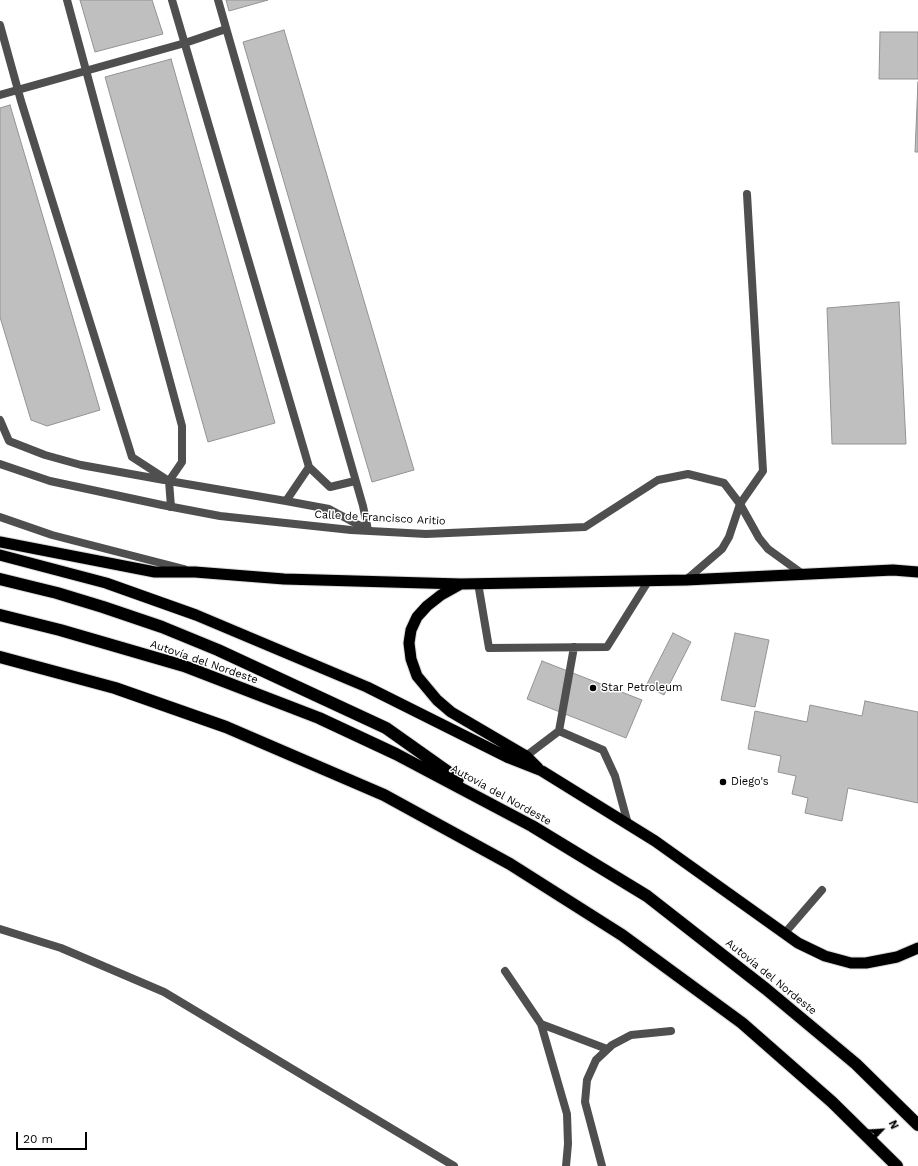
<!DOCTYPE html>
<meta charset="utf-8">
<style>
body{margin:0}
#map{position:relative;width:918px;height:1166px;overflow:hidden;background:#fff;font-family:"Work Sans",sans-serif}
canvas{display:block}
.north{position:absolute;left:862px;top:1110px;width:40px;height:40px;-webkit-text-stroke:3px #fff;paint-order:stroke;rotate:65deg;font-size:11px;font-weight:700;line-height:16px;text-align:center;color:#000}
.north::after{content:'';display:block;margin:auto;width:14px;height:18px;background:#000;clip-path:polygon(50% 0,100% 100%,50% 72%,0 100%)}
.scale{position:absolute;left:16px;top:1132px;width:71px;height:18px;box-sizing:border-box;border:2px solid #000;border-top:0;padding-left:5px;font-size:12px;line-height:14px;white-space:nowrap;color:#000;-webkit-text-stroke:3px #fff;paint-order:stroke}
</style>
<div id="map">
<canvas width="918" height="1166"></canvas>
<div class="north">N</div>
<div class="scale">20 m</div>
</div>
<script>
const g = document.querySelector('canvas').getContext('2d');
g.lineJoin = 'round';
function fillPath(path, color) { g.fillStyle = color; g.fill(path, 'evenodd'); }
const toPath = rows => new Path2D(rows.map(r => 'M' + r).join(''));
function trace(path, color, width, dash) { g.strokeStyle = color; g.lineWidth = width; g.lineCap = dash ? 'butt' : 'round'; g.setLineDash(dash || []); g.stroke(path); }
function label(font, color, halo, rows, align = 'center') {
  g.font = font + ' "Work Sans",sans-serif'; g.lineWidth = 3; g.setLineDash([]); g.textBaseline = 'middle'; g.strokeStyle = halo; g.fillStyle = color; for (const [text, x, y, turn = 0] of rows) {
    g.save(); g.translate(x, y); g.rotate((+turn || 0) * Math.PI / 180); g.textAlign = isNaN(turn) ? turn : align; if (halo) g.strokeText(text, 0, 0); g.fillText(text, 0, 0); g.restore();
  }
}
const building = toPath([
 [80,0,152,0,163,34,95,52,80,0],
 [226,0,268,0,229,11,226,0],
 [284,30,414,470,372,482,243,42,284,30],
 [880,32,918,32,918,79,879,79,880,32],
 [171,59,275,423,208,442,105,77,171,59],
 [918,82,918,152,915,152,918,82],
 [10,105,100,410,47,426,31,420,0,317,0,108,10,105],
 [899,302,906,444,832,444,827,308,899,302],
 [673,633,691,642,664,695,646,686,673,633],
 [735,633,769,640,755,707,721,700,735,633],
 [542,661,642,700,626,738,527,699,542,661],
 [865,701,918,712,918,803,848,788,842,821,805,813,808,798,792,794,796,776,778,772,781,756,748,749,755,711,807,722,810,705,862,716,865,701]
]);
const service = toPath([
 [67,0,182,426,182,462,169,481,286,501,309,467],
 [172,0,309,467,330,487,355,481],
 [218,0,363,506,368,530],
 [0,25,21,101,132,457,169,481],
 [0,95,185,43,226,29],
 [0,420,9,441,45,455,81,465,164,480],
 [169,481,171,507],
 [286,501,329,509,368,530],
 [740,504,763,471,747,194],
 [478,583,489,648,607,647,649,580],
 [559,731,574,647],
 [526,756,559,731,603,750,615,776,628,824],
 [784,934,822,890]
]);
const minor = toPath([
 [0,464,50,481,162,505,220,516,351,530,426,534,585,527,658,480,688,474,724,483,740,504,759,538,768,549,804,575],
 [686,580,722,549,729,537,740,504],
 [505,971,541,1024,567,1114,568,1144,566,1166],
 [541,1024,607,1049],
 [602,1166,585,1102,587,1080,596,1060,612,1045,631,1035,671,1031]
]);
const tertiary = toPath([
 [0,517,52,535,184,569],
 [0,929,61,948,164,992,454,1166]
]);
const trunk = toPath([
 [0,542,155,572,195,572,284,579,461,584,686,580,893,570,918,572],
 [0,555,106,583,196,615,367,687,509,758,542,771,655,841,798,943,825,956,851,963,866,963,897,957,918,948],
 [459,585,441,595,427,606,417,617,411,630,409,643,411,659,417,676,437,700,451,712,526,756,538,768]
]);
const motorway = toPath([
 [0,579,57,593,103,607,162,627,218,650,386,728,458,779],
 [0,615,60,630,184,666,319,718,396,754,532,826,647,896,766,989,856,1064,918,1125],
 [0,657,115,688,226,727,384,795,510,864,622,935,742,1023,832,1102,897,1166]
]);
const markers = [
 [593,688,4,"#000"],
 [723,782,4,"#000"]
];
const streetNames = [
 ["Calle de Francisco Aritio",380,518,3],
 ["Autovía del Nordeste",204,662,19],
 ["Autovía del Nordeste",501,795,29],
 ["Autovía del Nordeste",771,977,39]
];
const poiNames = [
 ["Star Petroleum",601,688],
 ["Diego's",731,782]
];
fillPath(building, '#bfbfbf');
trace(building, '#939393', 1);
trace(trunk, '#dbdbdb', 13);
trace(motorway, '#dbdbdb', 14);
trace(service, '#4f4f4f', 8);
trace(minor, '#4f4f4f', 8);
trace(tertiary, '#4f4f4f', 8);
trace(trunk, '#000', 11);
trace(motorway, '#000', 12);
for (const [x, y, r, color] of markers) { const dot = new Path2D(); dot.arc(x, y, r, 0, 2 * Math.PI); g.fillStyle = color; g.fill(dot); trace(dot, '#fff', 1.5); }
label('11px', '#000', '#fff', streetNames);
label('11px', '#000', '#fff', poiNames, 'left');
</script>
